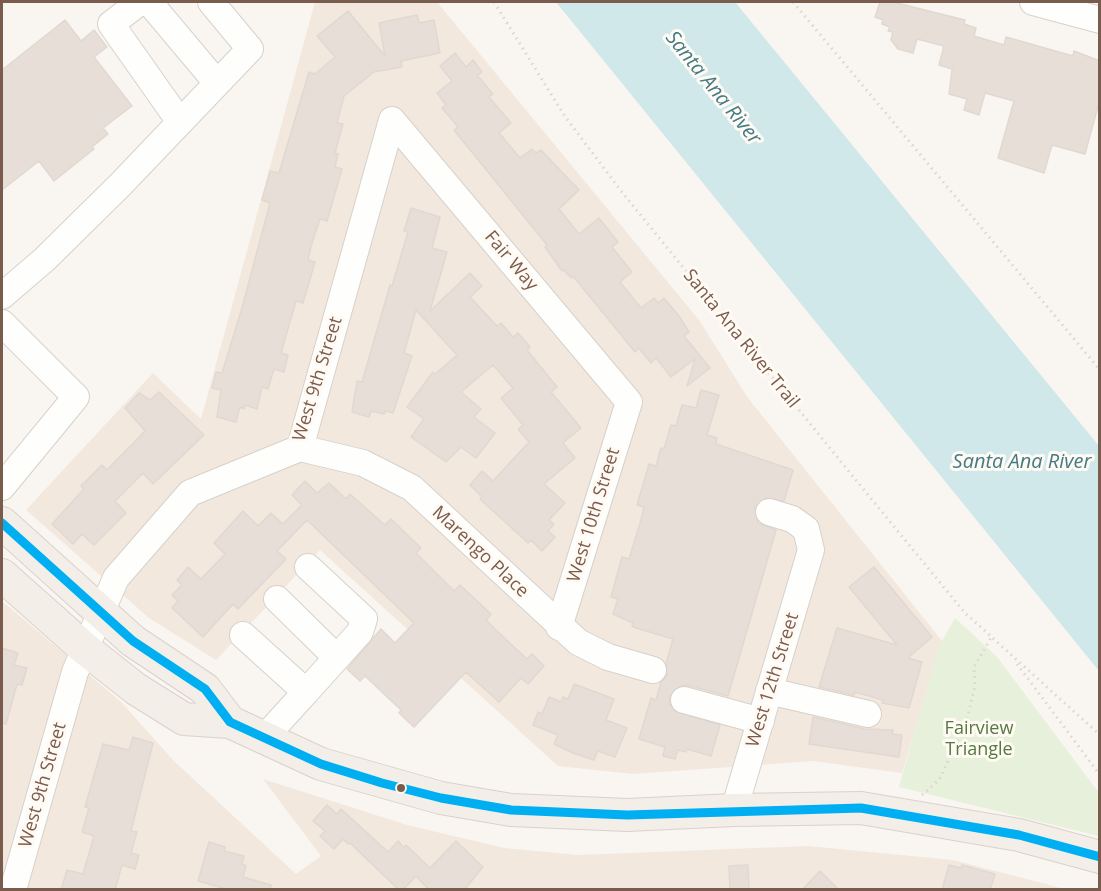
<!DOCTYPE html>
<style>
body{margin:0}
#map{position:relative;width:1101px;height:891px;overflow:hidden;background:#f9f5f0;font-family:"Open Sans",sans-serif}
canvas{display:block}
.frame{position:absolute;inset:0;border:3px solid #7a5c4d;pointer-events:none}
</style>
<div id="map">
<canvas width="1101" height="891"></canvas>
<div class="frame"></div>
</div>
<script>
const g = document.querySelector('canvas').getContext('2d');
g.lineJoin = 'round';
function fillPath(path, color) { g.fillStyle = color; g.fill(path, 'evenodd'); }
const toPath = rows => new Path2D(rows.map(r => 'M' + r).join(''));
function trace(path, color, width, dash) { g.strokeStyle = color; g.lineWidth = width; g.lineCap = dash ? 'butt' : 'round'; g.setLineDash(dash || []); g.stroke(path); }
function label(font, color, halo, rows, align = 'center') {
  g.font = font + ' "Open Sans",sans-serif'; g.lineWidth = 6; g.setLineDash([]); g.textBaseline = 'middle'; g.strokeStyle = halo; g.fillStyle = color; for (const [text, x, y, turn = 0] of rows) {
    g.save(); g.translate(x, y); g.rotate((+turn || 0) * Math.PI / 180); g.textAlign = isNaN(turn) ? turn : align; if (halo) g.strokeText(text, 0, 0); g.fillText(text, 0, 0); g.restore();
  }
}
const residential = toPath([
 [315,2,437,2,699,320,748,398,942,641,902,773,813,761,633,774,558,766,320,550,216,660,149,618,26,510,153,373,201,419],
 [2,601,120,701,175,762,296,874,321,856,263,779,407,825,504,848,578,855,808,846,953,860,1065,889,2,889]
]);
const green = toPath([
 [955,618,997,657,1099,793,1099,836,899,787,938,648]
]);
const water = toPath([
 [556,2,735,2,1099,446,1099,671]
]);
const building = toPath([
 [880,2,893,2,965,20,964,24,976,28,974,36,1004,45,1006,37,1073,56,1074,51,1100,61,1100,99,1085,154,1052,145,1044,173,998,158,1014,101,985,93,979,115,964,110,967,99,949,94,952,69,939,65,944,46,917,39,913,53,898,49,891,40,893,32,888,31,890,27,882,24,883,20,875,17,880,2],
 [348,11,385,56,379,23,417,15,419,23,434,20,440,53,401,61,402,67,374,72,344,96,337,123,343,124,335,153,338,154,335,167,342,169,327,221,320,219,311,246,308,260,315,262,303,303,296,301,281,353,288,355,284,372,274,369,268,389,262,387,257,409,245,405,244,409,240,407,236,422,217,417,221,390,212,388,216,372,222,373,242,308,270,203,262,200,270,171,279,173,309,72,315,74,335,57,317,36,348,11],
 [65,20,81,41,94,30,107,47,94,57,132,106,103,128,108,134,92,147,94,149,54,181,39,161,2,190,2,70,65,20],
 [455,53,466,67,473,60,482,72,477,75,493,94,489,97,511,123,499,133,520,158,532,149,536,153,541,150,579,190,559,209,579,234,599,218,618,242,612,247,632,272,620,282,641,308,654,298,658,303,664,298,679,316,689,332,684,336,710,368,687,386,695,359,671,377,656,358,651,363,639,348,635,352,573,276,571,278,564,270,562,271,545,247,547,245,454,130,458,127,442,108,446,105,437,93,452,81,440,66,455,53],
 [411,208,440,217,432,248,447,252,430,311,470,273,482,286,470,297,497,326,501,323,513,337,518,333,530,347,527,350,557,387,551,392,581,428,563,443,575,458,544,484,565,503,549,520,554,524,548,531,555,537,542,551,531,540,528,543,480,499,482,497,470,485,482,471,493,481,529,442,518,429,523,425,501,398,513,388,493,365,461,392,481,409,474,417,495,433,476,458,461,447,446,462,411,437,424,419,407,407,433,372,435,374,457,355,416,310,404,353,412,356,393,413,385,411,384,414,371,411,369,417,352,412,357,381,362,382,390,285,392,286,408,232,404,231,411,208],
 [701,390,719,395,707,435,717,438,716,444,793,470,784,501,765,498,755,508,758,523,776,530,728,696,687,685,680,686,670,696,669,703,674,711,720,725,711,756,687,749,686,752,678,750,675,759,663,756,665,747,639,739,651,698,656,700,661,682,667,675,666,664,673,639,636,628,632,626,633,623,613,614,618,599,611,597,622,557,629,559,641,520,644,507,637,505,649,464,656,466,661,448,664,449,671,425,676,426,682,405,696,408,701,390],
 [159,392,204,435,153,484,143,473,115,501,126,513,94,545,82,534,73,544,52,524,84,489,81,486,102,465,107,470,145,431,125,408,139,393,150,400,159,392],
 [305,481,317,493,329,483,346,499,350,494,385,525,391,519,421,548,416,553,454,591,460,585,491,614,486,620,499,633,527,659,532,654,544,666,528,684,521,678,499,702,466,672,414,727,399,713,401,710,365,676,360,681,347,669,381,629,395,643,414,623,307,520,277,551,286,559,238,609,233,604,203,637,172,608,178,601,172,595,182,585,177,580,188,567,201,579,225,554,214,543,243,511,258,526,271,513,283,524,302,505,292,495,305,481],
 [874,567,932,637,908,658,922,662,909,708,882,703,883,700,855,692,854,695,819,687,837,628,897,645,849,587,874,567],
 [2,648,18,653,14,665,27,668,22,685,17,684,6,724,2,723,2,648],
 [574,684,614,699,606,720,627,728,615,757,598,751,594,760,573,753,554,744,558,735,533,725,538,712,542,714,549,697,561,702,563,697,568,699,574,684],
 [813,717,865,729,893,730,892,734,902,735,899,757,809,744,813,717],
 [133,737,153,743,131,831,137,832,131,853,139,855,135,869,122,865,115,890,61,890,67,870,83,874,94,836,82,832,89,808,85,807,103,744,129,750,133,737],
 [327,805,337,814,341,809,388,852,398,841,404,848,406,845,430,868,456,841,483,867,464,890,429,890,416,876,403,890,399,890,350,843,348,844,343,839,334,849,320,836,325,831,313,821,327,805],
 [209,842,225,847,224,851,244,856,242,864,246,866,243,877,271,885,270,890,230,890,198,881,209,842],
 [748,865,749,890,730,890,729,866,748,865],
 [949,865,961,868,962,865,995,874,990,890,942,890,949,865],
 [820,871,839,890,802,890,820,871]
]);
const path = toPath([
 [494,2,564,115,621,191,864,490,965,613,1100,735],
 [793,2,1100,370],
 [1017,664,1100,775],
 [922,795,939,780,966,723,975,686,974,667,992,636]
]);
const minor = toPath([
 [140,2,111,24,180,122],
 [149,2,217,83],
 [1033,2,1100,20],
 [392,120,629,402,559,627],
 [2,296,45,259,121,184,250,49,211,2],
 [2,323,76,397,2,487],
 [300,448,363,463,412,488,578,642,608,657,653,670],
 [277,599,336,657],
 [243,635,306,692,360,632,364,619,308,567],
 [769,691,868,714],
 [684,700,761,721],
 [263,739,306,692],
 [734,810,811,550,806,529,792,519,769,512],
 [13,890,75,672,116,578,190,493,300,448,392,120]
]);
const major = toPath([
 [2,523,133,641,205,689,230,722],
 [2,575,84,648,136,689,184,719,230,722,321,764,441,798,511,810,627,815,734,810,861,808,1019,835,1100,857]
]);
const bus1 = toPath([
 [2,523,133,641,205,689,230,722,321,764,382,783,441,798,511,810,627,815,861,808,1019,835,1100,857]
]);
const markers = [
 [401,788,5,"#7a5c4d"]
];
const streetNames = [
 ["Fair Way",511,261,50],
 ["Santa Ana River Trail",741,339,51],
 ["West 9th Street",318,379,-73],
 ["West 10th Street",594,515,-73],
 ["Marengo Place",480,552,43],
 ["West 12th Street",773,680,-73],
 ["West 9th Street",43,785,-74]
];
const parkNames = [
 ["Fairview",979,729],
 ["Triangle",979,750]
];
const waterNames = [
 ["Santa Ana River",713,88,51],
 ["Santa Ana River",1022,462]
];
fillPath(residential, '#f2e8de');
fillPath(green, '#e7f0db');
fillPath(water, '#d0e8ea');
fillPath(building, '#e6ded7');
trace(building, '#e2d8d2', 1.5);
trace(minor, '#d7d1cb', 28);
trace(major, '#dad1cc', 34);
trace(path, '#dcd5d0', 3, [1.5, 4.5]);
trace(minor, '#fefefd', 26);
trace(major, '#f3eee8', 32);
trace(bus1, '#00aff2', 9);
for (const [x, y, r, color] of markers) { const dot = new Path2D(); dot.arc(x, y, r, 0, 2 * Math.PI); g.fillStyle = color; g.fill(dot); trace(dot, '#fffaf3', 2); }
label('18px', '#7a5c4d', '#fffaf3', streetNames);
label('18px', '#537a41', '#fffaf3', parkNames);
label('italic 20px', '#437c86', '#fffaf3', waterNames);
</script>
